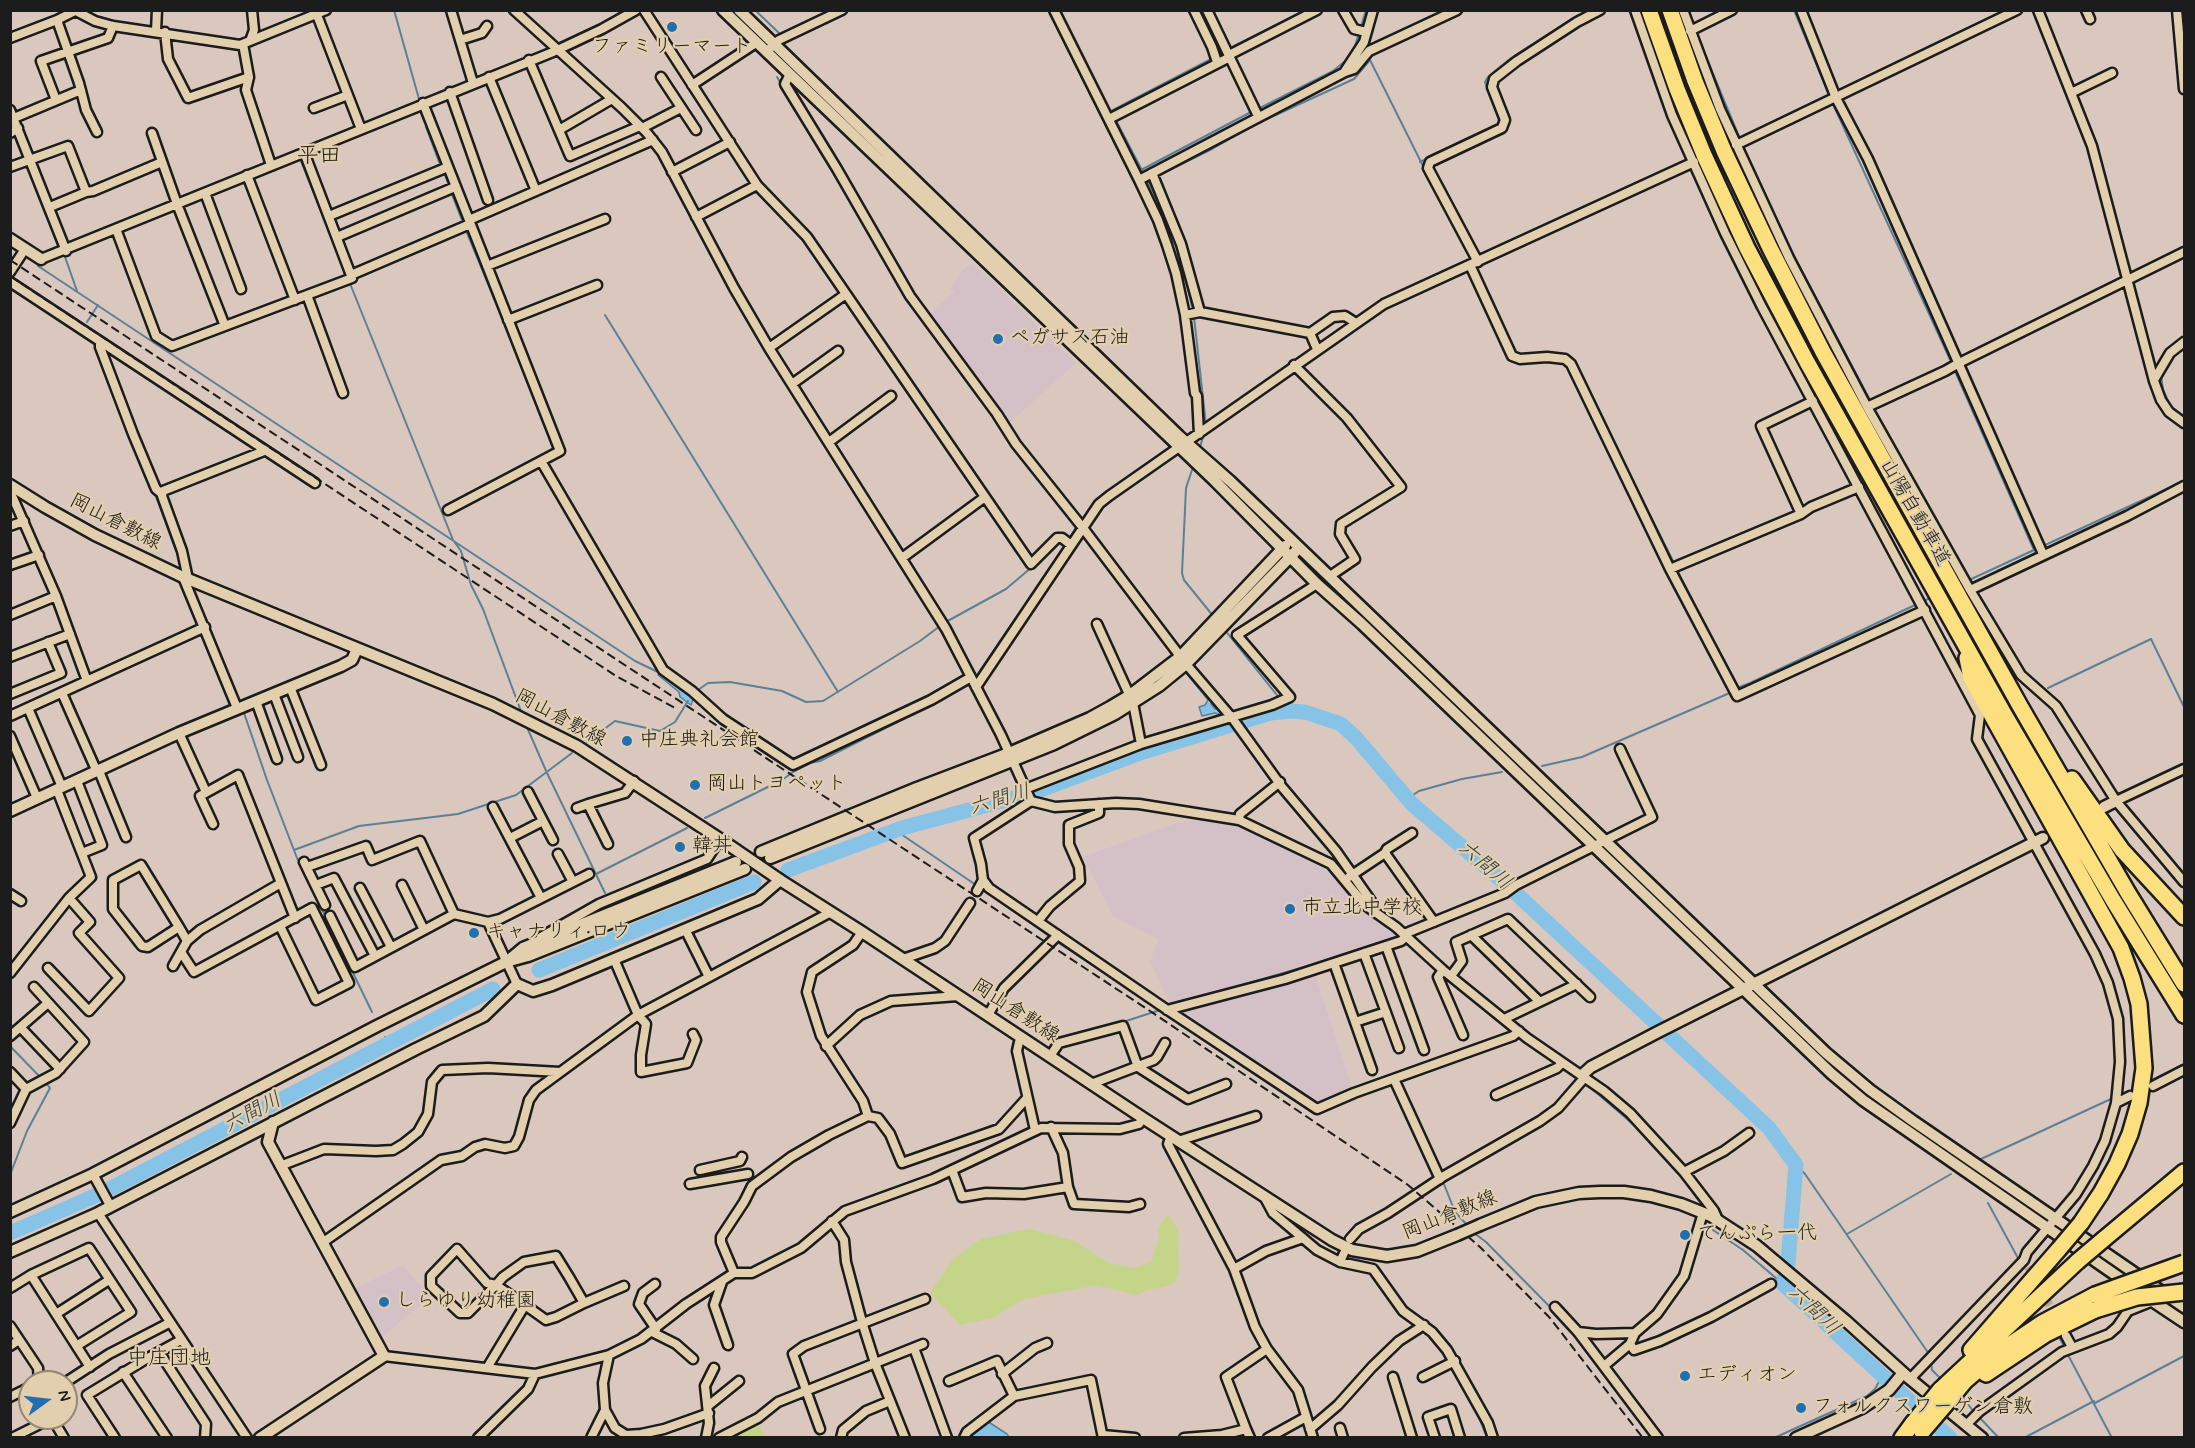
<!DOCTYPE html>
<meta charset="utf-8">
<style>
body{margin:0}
#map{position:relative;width:2195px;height:1448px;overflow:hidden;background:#dac7bd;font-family:Mynerve,sans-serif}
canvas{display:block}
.frame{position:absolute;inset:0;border:12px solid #1c1c1c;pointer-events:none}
.north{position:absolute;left:18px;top:1370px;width:60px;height:60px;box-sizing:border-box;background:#e2cfad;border:2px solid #938773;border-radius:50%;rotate:75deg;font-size:16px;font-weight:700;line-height:24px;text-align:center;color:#1c1c1c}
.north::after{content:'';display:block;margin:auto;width:21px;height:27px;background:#1f6fb2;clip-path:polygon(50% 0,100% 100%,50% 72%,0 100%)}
</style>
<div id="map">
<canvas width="2195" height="1448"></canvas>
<div class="frame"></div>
<div class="north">N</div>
</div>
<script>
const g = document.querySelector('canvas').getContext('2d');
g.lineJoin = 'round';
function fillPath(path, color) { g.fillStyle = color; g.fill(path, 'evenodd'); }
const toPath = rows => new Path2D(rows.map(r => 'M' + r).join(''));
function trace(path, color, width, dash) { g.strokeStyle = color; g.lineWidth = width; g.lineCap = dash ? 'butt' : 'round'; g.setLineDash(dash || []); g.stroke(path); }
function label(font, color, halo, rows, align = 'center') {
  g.font = font + ' Mynerve,"Klee One",sans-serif'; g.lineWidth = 4.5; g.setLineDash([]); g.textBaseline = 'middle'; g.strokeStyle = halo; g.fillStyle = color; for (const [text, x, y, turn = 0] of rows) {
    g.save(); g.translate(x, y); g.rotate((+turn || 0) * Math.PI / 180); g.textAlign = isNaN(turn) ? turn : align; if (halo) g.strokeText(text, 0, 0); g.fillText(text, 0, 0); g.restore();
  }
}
const built = toPath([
 [973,264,1076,363,1007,425,928,316,954,292,951,289,960,274,968,265],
 [1207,818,1244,823,1331,868,1364,910,1368,911,1395,935,1395,937,1251,981,1170,1003,1150,962,1158,939,1113,916,1083,857,1174,824],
 [1314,972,1353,1090,1316,1106,1174,1011],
 [403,1265,430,1297,382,1337,356,1288]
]);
const green = toPath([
 [1168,1214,1178,1230,1179,1275,1174,1283,1163,1287,1148,1290,1136,1295,1097,1285,1024,1299,992,1318,960,1325,930,1293,953,1259,981,1239,1028,1229,1073,1240,1108,1263,1134,1268,1151,1262,1159,1239,1157,1229],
 [756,1419,765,1437,720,1438]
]);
const water = toPath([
 [660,671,694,697,691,705,680,697,679,692,658,675,660,671],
 [1190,672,1214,700,1211,704,1215,709,1222,708,1227,714,1224,716,1215,713,1202,716,1199,707,1205,705,1208,700,1187,674,1190,672],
 [987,1421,1007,1434,1009,1437,969,1438,987,1421]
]);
const stream = toPath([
 [394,10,419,99],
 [755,10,780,34],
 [1201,10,1222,53,1218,55],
 [1689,10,1693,25],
 [1794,10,1830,97],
 [2182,23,2184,41],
 [1695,30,1740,139],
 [1228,49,1306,10],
 [777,77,793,105],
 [1832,102,1952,364],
 [627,108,643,122],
 [1258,109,1333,71,1345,61,1355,46,1366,10],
 [426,127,441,167],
 [652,133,660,143],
 [1742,144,1785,239,1871,402],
 [300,159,453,540,461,551,471,585,483,609,522,714],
 [1420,162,1497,125,1499,119,1485,82,1488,77,1511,58,1587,10],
 [831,167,906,297,997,422,1013,448,1057,502],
 [1141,170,1253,111],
 [444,172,449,186],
 [1144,174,1111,111,1213,58],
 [1159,175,1212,149,1254,125,1354,79,1370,60,1441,202],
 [1147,179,1173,235,1183,268,1193,311],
 [451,192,463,223],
 [465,228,534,395],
 [64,254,77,291],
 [1475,265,1516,353,1522,355,1536,354],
 [38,266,635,661,660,673],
 [731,273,770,340],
 [605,315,838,692],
 [1194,317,1206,425],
 [87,322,98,305],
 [779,354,793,377],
 [1573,361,1675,565],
 [1954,369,2034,550,1967,581],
 [2161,375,2163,390,2170,405,2184,418],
 [800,387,829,434],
 [1873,407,1969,580],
 [837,447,905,553],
 [1199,451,1204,433],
 [546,464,558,456],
 [1194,464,1186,488,1182,573,1184,580,1214,617],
 [154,491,178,556],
 [1069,539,1077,526],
 [2043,546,2184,481],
 [910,562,947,621],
 [596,563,658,672],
 [1677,570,1727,669],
 [944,623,1006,589,1032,567],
 [1224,629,1280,699],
 [975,678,1066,544],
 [1737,688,1750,683,1932,597],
 [2048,688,2151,639,2184,707],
 [695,692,708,683,730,682,782,691,806,702,823,701,920,641,940,626],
 [1284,703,1290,711],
 [244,713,267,780,297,858,372,1012],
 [1231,723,1257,760],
 [526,725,547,773,605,893],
 [587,742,615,721,660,731,675,722,688,701],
 [1542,766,1582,757,1732,692],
 [1407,799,1419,791,1462,779,1502,772],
 [1299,814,1343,868],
 [705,818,782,780,793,772,810,763,820,761,933,704,971,682],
 [895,830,976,885],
 [294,850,359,826,458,814,516,795,572,753],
 [596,874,687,828],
 [981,888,1052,938],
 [620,930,623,936],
 [1057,942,1160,1009],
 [1444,976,1511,1032,1558,1065],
 [1179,1003,1311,965,1400,936],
 [1123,1022,1160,1010],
 [385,1037,387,1043],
 [10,1046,42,1079],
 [1562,1068,1580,1080],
 [2152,1080,2184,1064],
 [1398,1083,1493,1047],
 [1585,1083,1640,1130],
 [2118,1096,2130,1091],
 [1337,1105,1385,1086],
 [1981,1159,2113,1098],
 [1796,1165,1805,1174,1929,1354],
 [1674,1167,1699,1201],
 [10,1175,27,1131,50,1088,46,1083],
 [1442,1179,1455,1212,1468,1226],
 [1988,1203,2019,1260],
 [1713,1230,1743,1250,1783,1284],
 [1474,1233,1486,1242,1553,1310],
 [1847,1234,1951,1174],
 [1571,1330,1588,1352],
 [2060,1339,2065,1348],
 [2067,1353,2112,1438],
 [1931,1363,1932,1370,1940,1378],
 [1964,1399,1974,1412],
 [2095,1403,2184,1356],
 [1476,1410,1487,1438],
 [1978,1416,1999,1438],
 [1774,1438,1867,1396,1875,1389,1882,1376],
 [2024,1438,2094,1401]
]);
const river = toPath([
 [788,870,902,828,1032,793,1143,752,1270,713,1290,711,1305,712,1341,724,1357,739,1412,804,1508,886,1769,1128,1796,1165,1788,1263,1783,1284,1950,1438],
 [539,970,754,882],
 [10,1233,106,1191,493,989]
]);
const minorTunnel = toPath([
 [2028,1267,2056,1317]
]);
const minor = toPath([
 [74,10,95,21,113,26,240,45,326,10],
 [451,10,473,83],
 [514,10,622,108,647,133,662,152,734,288,769,348,946,629,1001,735,1031,801,1055,807,1116,803,1139,804,1239,820,1331,864,1365,905,1396,927,1443,970,1527,1038,1604,1091,1630,1113,1684,1172,1714,1211,1718,1220],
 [644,10,757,185,807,237,1031,564,1057,538,1062,538,1071,545],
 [1054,10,1139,180,1158,220,1167,245,1176,273,1185,315,1195,393,1197,396,1199,434],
 [1194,10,1212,47,1217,62],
 [1207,10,1258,116],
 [1343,10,1354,29,1366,32],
 [1635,10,1672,115,1725,233,1762,307,1980,715,1977,739,2095,954,2108,983,2118,1019,2120,1062,2116,1103,2105,1141,2093,1166,2076,1194,2027,1252,2024,1260,1910,1379],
 [1683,10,1720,109,1789,258,1867,407,1970,590,2021,675,2056,706,2116,801,2184,882],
 [1801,10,1836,98,1868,159,2043,554],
 [2038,10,2092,146,2154,381,2161,400,2169,412,2184,423],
 [2086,10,2090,19],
 [2177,10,2184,89],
 [75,11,57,20,79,83,86,110,97,132],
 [317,15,361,129],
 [156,31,157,10],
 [1690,31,1732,10],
 [165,32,168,59,188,98,249,77],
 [10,38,57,20],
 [460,40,482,33,487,26],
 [250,41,254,30,252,10],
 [243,44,249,77,246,90,271,165],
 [766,52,779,40,842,10],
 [1229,55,1317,10],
 [529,60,570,156,640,126],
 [1345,71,1364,42,1373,10],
 [789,76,785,84,837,169,910,296,997,414,1016,444,1083,528,1186,664,1233,719,1282,787,1336,851,1371,901,1372,909],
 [489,77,536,191],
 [661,77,696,130],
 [692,85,756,43],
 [450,92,488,200],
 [2071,93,2112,73],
 [56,100,41,61,108,38,113,26],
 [423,103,560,451,448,510],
 [314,108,348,95],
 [10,110,66,251],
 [14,118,81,90],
 [1109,119,1230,57],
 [642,128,681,108],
 [559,130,612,99],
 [10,133,18,128],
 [152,133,177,204,225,326],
 [1736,145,2017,10],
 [10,167,68,146,86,192,50,207],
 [672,172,730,142],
 [1152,173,1181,244,1200,312],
 [247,175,295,300],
 [1139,180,1345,72,1354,69,1369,51,1457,10],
 [86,192,93,191,162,162],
 [205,193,241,289],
 [329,216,448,167],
 [696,217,757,185],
 [469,220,653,140],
 [116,229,156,336,172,346,352,278,304,152],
 [337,237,455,187],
 [41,259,553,52,602,29,636,10],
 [1478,262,1428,168,1430,162,1502,128,1505,120,1492,87,1494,79,1517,61,1577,22,1600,10],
 [1470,265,1512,356,1520,359,1547,357,1565,359,1571,364,1670,569,1737,696,1925,610],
 [487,266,605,219],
 [10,272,25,249],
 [351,275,470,224],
 [10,282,315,483],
 [307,295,343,393],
 [1185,315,1200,312,1310,333],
 [508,320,597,285],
 [100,342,100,347,133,434,156,489,162,494],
 [769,348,846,294],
 [1317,349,1310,333,1333,317,1345,316,1356,323],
 [1294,365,1347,418,1401,487,1341,524,1340,534,1355,559,1330,576],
 [2154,380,2170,353,2184,342],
 [792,384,838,351],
 [1867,407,1945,371,1959,363,2184,252],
 [829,442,891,396],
 [541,461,663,670,692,691,723,719,793,765,931,700,971,677],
 [10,491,56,596,87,681],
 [1801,514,1761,426,1813,401],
 [10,526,24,521],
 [902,558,985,497],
 [10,565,39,555],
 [1670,569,1801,514,1811,507,1859,487],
 [183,577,237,708],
 [188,579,182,551,162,496,163,491,264,451],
 [1970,590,2127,516,2184,486],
 [10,615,56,596],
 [1097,624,1133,703,1141,744],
 [10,657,70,634],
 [290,687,321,765],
 [976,687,1099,504,1109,496,1384,304,1694,162],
 [62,693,97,772],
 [10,694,61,673,48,642],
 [274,694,298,757],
 [256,701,277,759],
 [28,708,62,787],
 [10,716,205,627],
 [179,733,206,792],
 [10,736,37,798],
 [99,771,126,837],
 [77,781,102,845,82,853],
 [1025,789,1141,744,1272,705,1290,697,1237,635,1317,584],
 [528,792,553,840],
 [2116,801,2184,769],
 [493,807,541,898],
 [577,808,588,804],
 [1239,820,1240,814,1280,782],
 [213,824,200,796,238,775,295,918],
 [510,838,543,821],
 [608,844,588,804,625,793,634,781],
 [1385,853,1387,849,1412,833],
 [558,854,573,882],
 [304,862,325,905],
 [307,867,366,846,372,860,420,841,454,914],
 [1349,877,1385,853,1434,922],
 [983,880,989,888,1166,1009,1317,1109,1354,1093,1513,1036,1519,1031],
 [316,885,334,878,375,956],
 [402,885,424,930],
 [360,888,391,947],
 [977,891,983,880,981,864,974,838,1031,801],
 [10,894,21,901],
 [330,916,355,967,454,914,488,922,517,984],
 [1038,921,1050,906,1080,881,1079,867,1069,844,1069,825,1099,813,1099,804],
 [488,922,500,919,589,874],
 [179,927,148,947,142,946,113,909,113,880,141,865,179,927,187,941],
 [685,929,709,977],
 [1404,934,1505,893,1516,885,1652,817,1620,749],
 [1471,935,1539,1001],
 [541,937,599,904,707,859,720,839],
 [1386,946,1424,1050],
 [181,952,194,972,312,908,349,983,316,1000,280,926],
 [1364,953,1399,1048],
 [614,959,638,1015,646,1024,641,1055,641,1072,687,1063,696,1040,693,1034],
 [903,959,935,948,945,941,970,903],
 [1334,963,1372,1070],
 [173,966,187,941,200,930,281,883],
 [48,968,89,1011,119,978,79,933,90,922,69,898,91,877,57,790],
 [1443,970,1438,977,1463,1035],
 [10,973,69,898],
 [1451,976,1462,961,1456,942,1508,919,1590,997],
 [1167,1010,1285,979,1401,941,1407,936],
 [988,1015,1004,988,1058,935],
 [1504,1019,1577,984],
 [1355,1022,1386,1012],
 [21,1028,60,1069],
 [10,1036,48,1003],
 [1023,1038,1019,1042,1017,1051,1035,1130],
 [826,1046,860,1015,891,1001,958,996],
 [1050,1056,1059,1043,1123,1026,1138,1067,1188,1099,1226,1084],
 [10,1072,26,1089],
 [1394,1079,1440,1179],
 [1091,1084,1154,1060,1157,1057,1165,1043],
 [2153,1086,2184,1070],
 [1496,1095,1557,1068,1562,1063],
 [2116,1103,2130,1096],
 [868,1116,878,1118,890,1134,902,1163,999,1129,1027,1098],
 [10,1123,26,1089,56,1073,84,1042,34,987],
 [1051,1127,1063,1153,1068,1187,1074,1204,1129,1207,1140,1204],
 [1171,1136,1168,1144,1234,1269,1255,1327,1267,1349,1298,1390,1313,1438],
 [1178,1141,1256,1116],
 [280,1166,324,1149,376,1151,393,1150,403,1144,418,1132,428,1114,432,1082,442,1070,488,1068,560,1072],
 [700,1170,740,1161,742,1157],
 [952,1170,962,1197,986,1193,1024,1194,1068,1187],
 [1684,1172,1724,1151,1749,1133],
 [93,1174,111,1207],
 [690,1184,748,1174],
 [1265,1198,1273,1213,1317,1250,1340,1262,1373,1269,1403,1311,1432,1332,1447,1350,1488,1423,1493,1438],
 [98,1213,247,1438],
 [832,1221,844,1240,846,1262,862,1322,875,1363,905,1438],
 [1350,1239,1359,1229,1388,1213,1444,1176,1540,1121,1558,1108,1585,1077],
 [322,1243,441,1160,462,1156,475,1147,485,1144,505,1148,514,1146,519,1137,529,1100,536,1090,638,1015,831,912],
 [1340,1262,1344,1253],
 [1234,1269,1266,1251,1303,1238],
 [734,1273,721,1242,721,1237,744,1202,752,1186,791,1157,829,1135,868,1116,863,1101,821,1036,807,992,812,972,853,945,862,932],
 [31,1275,90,1367],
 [722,1282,714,1305,728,1345],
 [655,1284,643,1293,639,1304,656,1329],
 [10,1288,31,1275,89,1248,131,1312,78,1345],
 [584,1303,624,1286],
 [1555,1307,1578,1332,1658,1438],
 [56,1314,109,1280],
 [10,1326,38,1368,39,1382],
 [652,1332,676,1344,693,1359],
 [1578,1332,1596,1334,1635,1333],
 [2066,1336,2072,1347],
 [1630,1344,1634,1350,1660,1341,1711,1317,1771,1284],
 [10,1346,19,1340],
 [914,1348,947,1438],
 [159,1352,206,1424,205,1438],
 [384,1356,535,1374,609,1355,641,1339,686,1304,734,1273,752,1273,801,1248,845,1211,933,1179,1041,1128,1120,1129,1139,1124,1143,1118],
 [1604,1366,1630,1344,1635,1333,1657,1314,1684,1276,1703,1213],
 [487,1368,525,1305,546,1320,556,1317,584,1303,569,1277,556,1256,524,1262,503,1277,496,1285,468,1313,460,1313,431,1286,431,1276,457,1249,487,1283,496,1285,525,1305],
 [123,1372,167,1438],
 [1002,1374,1035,1348,1047,1343],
 [1393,1377,1412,1438],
 [1423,1377,1455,1361],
 [949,1381,997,1361,1014,1396],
 [66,1382,109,1354,169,1323],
 [10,1397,30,1387],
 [708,1406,739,1381],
 [605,1410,615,1428,626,1435,641,1434,664,1429,709,1413],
 [52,1418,64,1438],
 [1966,1425,1980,1411,2062,1352,2109,1334,2117,1327,2128,1311,2153,1301],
 [1340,1428,1343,1438],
 [820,1429,793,1354,804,1346,925,1299],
 [1246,1429,1226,1377,1267,1349],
 [1310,1429,1338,1405,1372,1367,1399,1341,1424,1325],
 [1103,1435,1135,1438],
 [12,1438,52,1418],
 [115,1438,87,1395,146,1359,181,1340],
 [478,1438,528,1389,535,1374],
 [591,1438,605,1410,603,1383,609,1355],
 [706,1438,709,1423,705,1386,714,1368],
 [719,1438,758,1418,778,1402,923,1344],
 [841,1438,843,1430,866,1411,890,1401],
 [964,1438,967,1432,1014,1396,1091,1380,1103,1438],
 [1184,1438,1222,1435,1246,1429,1250,1438],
 [1268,1438,1306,1417],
 [1435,1438,1428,1417,1451,1409,1460,1438]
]);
const tertiary = toPath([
 [723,10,1214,480,1317,584,1362,624,1832,1074,1863,1100,2130,1285],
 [739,10,1179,436,1230,481,1826,1053,1870,1090,1913,1121,2184,1307],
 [10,239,41,259],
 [2104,807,2116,801],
 [10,811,179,733,341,666,352,660,357,649],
 [761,852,917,788,1009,753,1090,718,1110,707,1130,695,1181,656,1285,546],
 [770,858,1054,744,1115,714,1159,686,1186,664,1295,552],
 [511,958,523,948,736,862],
 [1582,1075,1591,1067,1658,1032,2043,838],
 [10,1212,93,1174,377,1026,506,962,528,956,745,869],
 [10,1252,98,1213,416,1049,484,1016,517,984,533,991,552,985,758,899,780,880],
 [2145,1296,2184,1322],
 [260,1438,384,1356,268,1142,273,1122],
 [1796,1438,1862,1408,1889,1390,1903,1373]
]);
const secondary = toPath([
 [10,485,45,507,95,535,183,577,493,704,577,746,720,839,780,880,862,932,1143,1118,1332,1240,1352,1250,1387,1256,1417,1251,1457,1235],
 [1480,1225,1536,1202,1579,1193,1600,1192,1624,1192,1651,1196,1681,1204,1711,1216,1757,1246,1846,1321,1910,1379,1982,1438]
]);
const motorway = toPath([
 [1649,10,1677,89,1704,155,1747,248,1807,362,2004,714,2113,900,2184,1015],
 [1670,10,1695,81,1724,151,1770,248,1823,352,2020,706,2128,893,2184,984],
 [1967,658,1971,678,2121,948,2132,978,2139,1004,2144,1068,2139,1103,2130,1134,2117,1164,2101,1193,2081,1223],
 [2072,779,2122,850,2184,917],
 [2104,1239,2184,1172],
 [1971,1350,2059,1249],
 [1986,1374,2046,1334,2095,1310],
 [1940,1390,2078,1261],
 [1951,1398,1965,1381,1999,1352,2042,1323,2095,1295],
 [1902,1438,1913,1423]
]);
const rail = toPath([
 [10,260,1150,1011,1408,1185,1480,1247,1550,1318,1643,1438],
 [10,276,616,676,677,709]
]);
const secondaryBridge = toPath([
 [1457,1235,1480,1225]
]);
const motorwayBridge = toPath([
 [2059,1249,2081,1223],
 [2078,1261,2104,1239],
 [2095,1295,2184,1263],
 [2095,1310,2137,1297,2184,1292],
 [1913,1423,1940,1390],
 [1922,1432,1951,1398]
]);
const markers = [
 [672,27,6,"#1f6fb2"],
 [998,339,6,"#1f6fb2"],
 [627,741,6,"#1f6fb2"],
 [695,785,6,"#1f6fb2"],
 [680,847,6,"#1f6fb2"],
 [1290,909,6,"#1f6fb2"],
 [474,933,6,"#1f6fb2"],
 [1685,1235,6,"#1f6fb2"],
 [384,1302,6,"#1f6fb2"],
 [1685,1376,6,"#1f6fb2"],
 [1801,1408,6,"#1f6fb2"]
];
const poiNames = [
 ["ファミリーマート",672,48,"center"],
 ["ペガサス石油",1010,339],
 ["中庄典礼会館",639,741],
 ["岡山トヨペット",707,785],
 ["韓丼",692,847],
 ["市立北中学校",1302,909],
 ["キャナリィ·ロウ",486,933],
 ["てんぷら一代",1697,1235],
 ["しらゆり幼稚園",396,1302],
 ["エディオン",1697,1376],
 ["フォルクスワーゲン倉敷",1813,1408]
];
const streetNames = [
 ["山陽自動車道",1914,513,60],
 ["岡山倉敷線",115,523,27],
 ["岡山倉敷線",560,719,28],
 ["岡山倉敷線",1015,1012,33],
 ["岡山倉敷線",1450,1216,-22]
];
const waterNames = [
 ["六間川",1000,801,-16],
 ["六間川",1484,866,41],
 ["六間川",253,1114,-28],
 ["六間川",1813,1311,44]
];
const neighbourhoodNames = [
 ["中庄団地",169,1360]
];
const quarterNames = [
 ["平田",319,157]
];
fillPath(built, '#d4c1c8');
fillPath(green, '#c4d58a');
fillPath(water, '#86c3e6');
trace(water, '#5c8095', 1.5);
trace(stream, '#5c8095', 2);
trace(river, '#86c3e6', 15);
trace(minorTunnel, '#b4a59d', 8, [8, 4]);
trace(minor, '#1c1c1c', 13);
trace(tertiary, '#1c1c1c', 15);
trace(secondary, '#1c1c1c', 15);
trace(motorway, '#1c1c1c', 20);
trace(minor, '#e2cfad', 8);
trace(tertiary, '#e2cfad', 10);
trace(secondary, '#e2cfad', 10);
trace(motorway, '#fce080', 15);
trace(rail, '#1c1c1c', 2, [9, 4.5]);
trace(secondaryBridge, '#1c1c1c', 15, []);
trace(motorwayBridge, '#1c1c1c', 20, []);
trace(secondaryBridge, '#e2cfad', 10);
trace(motorwayBridge, '#fce080', 15);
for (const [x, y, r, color] of markers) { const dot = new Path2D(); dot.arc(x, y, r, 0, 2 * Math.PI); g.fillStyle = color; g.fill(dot); trace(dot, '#e2cfad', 2); }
label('20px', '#1c1c1c', '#e2cfad', poiNames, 'left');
label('20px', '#1c1c1c', '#e2cfad', streetNames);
label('italic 21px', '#313d44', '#e2cfad', waterNames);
label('21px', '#1c1c1c', '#e2cfad', neighbourhoodNames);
label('22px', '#1c1c1c', '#e2cfad', quarterNames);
</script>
